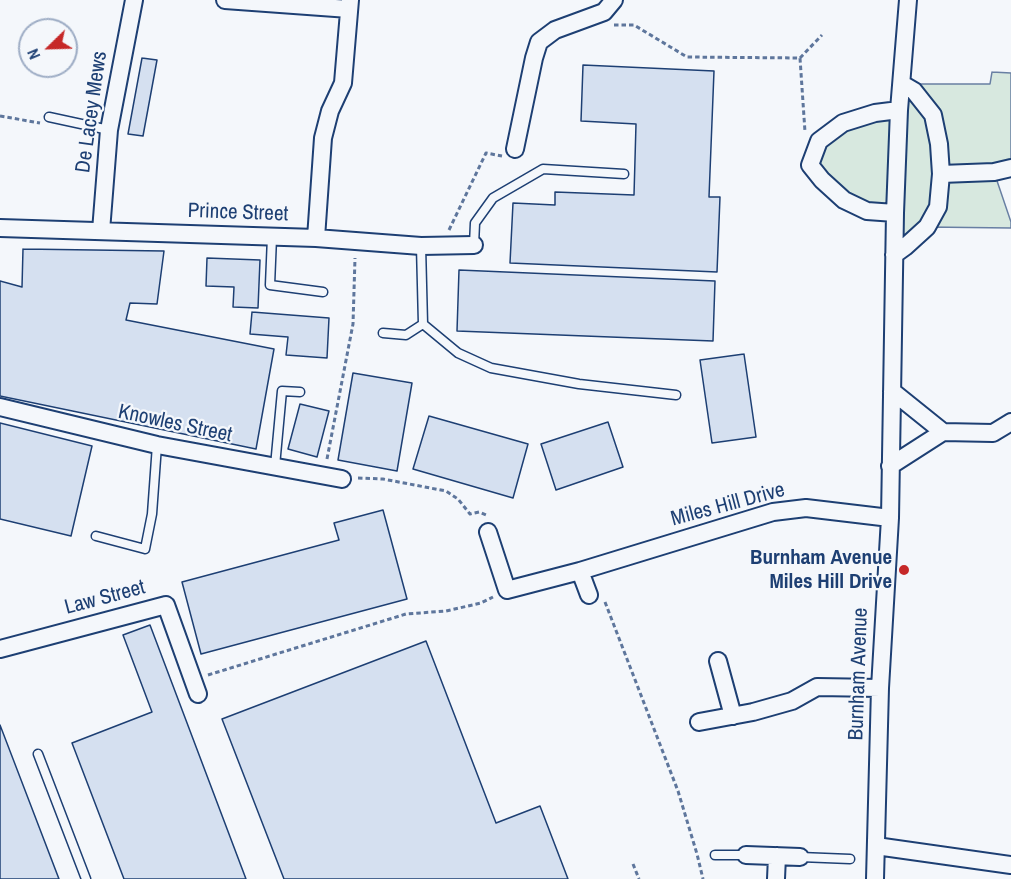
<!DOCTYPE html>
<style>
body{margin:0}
#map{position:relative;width:1011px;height:879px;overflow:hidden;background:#f4f7fb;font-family:"Archivo Narrow",sans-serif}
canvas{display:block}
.north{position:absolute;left:18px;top:18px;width:60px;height:60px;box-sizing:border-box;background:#f4f7fb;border:2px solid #9eadc5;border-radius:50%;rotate:247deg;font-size:16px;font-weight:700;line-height:24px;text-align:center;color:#1d3f73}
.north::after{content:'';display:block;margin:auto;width:21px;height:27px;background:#c62828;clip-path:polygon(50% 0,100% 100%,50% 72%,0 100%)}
</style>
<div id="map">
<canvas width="1011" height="879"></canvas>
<div class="north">N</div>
</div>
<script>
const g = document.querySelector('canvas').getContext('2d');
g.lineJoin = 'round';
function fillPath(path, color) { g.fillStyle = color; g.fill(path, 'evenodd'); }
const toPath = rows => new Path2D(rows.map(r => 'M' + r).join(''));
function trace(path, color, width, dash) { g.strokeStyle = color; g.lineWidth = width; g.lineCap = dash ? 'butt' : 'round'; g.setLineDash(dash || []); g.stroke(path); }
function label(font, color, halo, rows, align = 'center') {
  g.font = font + ' "Archivo Narrow",sans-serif'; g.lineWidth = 4.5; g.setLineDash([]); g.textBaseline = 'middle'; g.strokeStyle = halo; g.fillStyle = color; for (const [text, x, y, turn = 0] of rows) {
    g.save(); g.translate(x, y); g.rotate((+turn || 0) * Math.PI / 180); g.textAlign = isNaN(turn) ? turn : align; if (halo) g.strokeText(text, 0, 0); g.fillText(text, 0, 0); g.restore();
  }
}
const green = toPath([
 [992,72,1011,73,1011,168,994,172,1011,222,1011,228,927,227,905,247,894,214,867,211,810,165,819,141,899,110,902,84,990,84,992,72]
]);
const building = toPath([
 [142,58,157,60,143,136,128,134,142,58],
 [583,65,714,71,709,197,720,197,717,272,510,263,513,203,555,205,555,192,634,195,636,124,581,121,583,65],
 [23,249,164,251,157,304,130,303,126,320,274,349,256,449,0,396,0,281,22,287,23,249],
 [207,258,260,260,258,308,233,307,234,287,206,286,207,258],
 [459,270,715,281,713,341,457,331,459,270],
 [252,312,329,318,327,358,286,355,288,337,250,334,252,312],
 [744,354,756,437,712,443,700,360,744,354],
 [353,373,412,383,397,471,338,460,353,373],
 [300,404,329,411,317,457,288,449,300,404],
 [429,416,528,444,513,498,413,469,429,416],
 [608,422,623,467,556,490,541,444,608,422],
 [0,423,92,446,71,536,0,519,0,423],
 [383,510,407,599,201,654,182,582,339,540,334,523,383,510],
 [150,625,246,879,124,879,72,743,152,712,123,635,150,625],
 [426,641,496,823,540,806,568,879,284,879,222,719,426,641],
 [0,725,59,879,0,879,0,725]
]);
const path = toPath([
 [614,25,634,25,687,57,800,58,805,132],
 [800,58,822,35],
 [0,116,40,123],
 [449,230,486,153,502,156],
 [327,459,353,324,355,258],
 [358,478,383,479,446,491,458,499,470,514,479,512,486,515],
 [605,602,678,791,697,854,703,879],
 [208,675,406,614,446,611,481,603,493,597],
 [633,864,639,879]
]);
const service = toPath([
 [49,117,109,130],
 [272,237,270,285,323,292],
 [474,245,475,223,493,198,543,169,624,174],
 [421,246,423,324,458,353,491,368,579,384,676,395],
 [383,333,406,335,423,324],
 [275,466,282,391,300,392],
 [96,536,145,549,152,514,157,445],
 [38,754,86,879],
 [715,855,746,855],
 [800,857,850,859]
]);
const minor = toPath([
 [225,0,349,9],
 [515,149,534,58,539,42,555,30,604,12,614,0],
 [941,174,994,172,1011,168],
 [895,213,867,211,844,200,822,180,810,165,819,141,843,123,875,113,899,110],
 [0,228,316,238,421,246,474,245],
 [101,231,109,130,134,0],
 [316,238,323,138,330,111,343,83,350,0],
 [894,255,905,247,927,227,938,207,941,174,939,144,933,115,914,91,902,84],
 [892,391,943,432],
 [0,407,157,445,342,479],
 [890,466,943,432,993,433,1011,422],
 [488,532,507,590,580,571,589,595],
 [580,571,773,512,806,508,890,518],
 [0,649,166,605,198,694],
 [718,661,733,716],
 [699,722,753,712,792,701,817,687,880,688],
 [876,846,1011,865],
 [746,855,800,857],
 [776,879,777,856],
 [875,879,880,688,890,518,895,213,899,110,908,0]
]);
const markers = [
 [904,570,6,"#c62828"]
];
const streetNames = [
 ["De Lacey Mews",92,112,-82],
 ["Prince Street",238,213,2],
 ["Knowles Street",175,424,12],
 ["Miles Hill Drive",728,505,-15],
 ["Law Street",105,598,-15],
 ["Burnham Avenue",859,674,-88]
];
const poiNames = [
 ["Burnham Avenue",892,558],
 ["Miles Hill Drive",892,582]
];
fillPath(green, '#d7e8df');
trace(green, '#687fa3', 1.5);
fillPath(building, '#d5e0f0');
trace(building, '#1d3f73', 1.5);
trace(service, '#1d3f73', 11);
trace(minor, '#1d3f73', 20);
trace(path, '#5e769c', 3, [4.5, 3]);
trace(service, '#f4f7fb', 8);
trace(minor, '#f4f7fb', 16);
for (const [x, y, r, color] of markers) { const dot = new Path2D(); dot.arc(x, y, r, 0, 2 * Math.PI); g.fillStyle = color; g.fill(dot); trace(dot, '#f4f7fb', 2); }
label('21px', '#1d3f73', '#f4f7fb', streetNames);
label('bold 21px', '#1d3f73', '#f4f7fb', poiNames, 'right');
</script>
